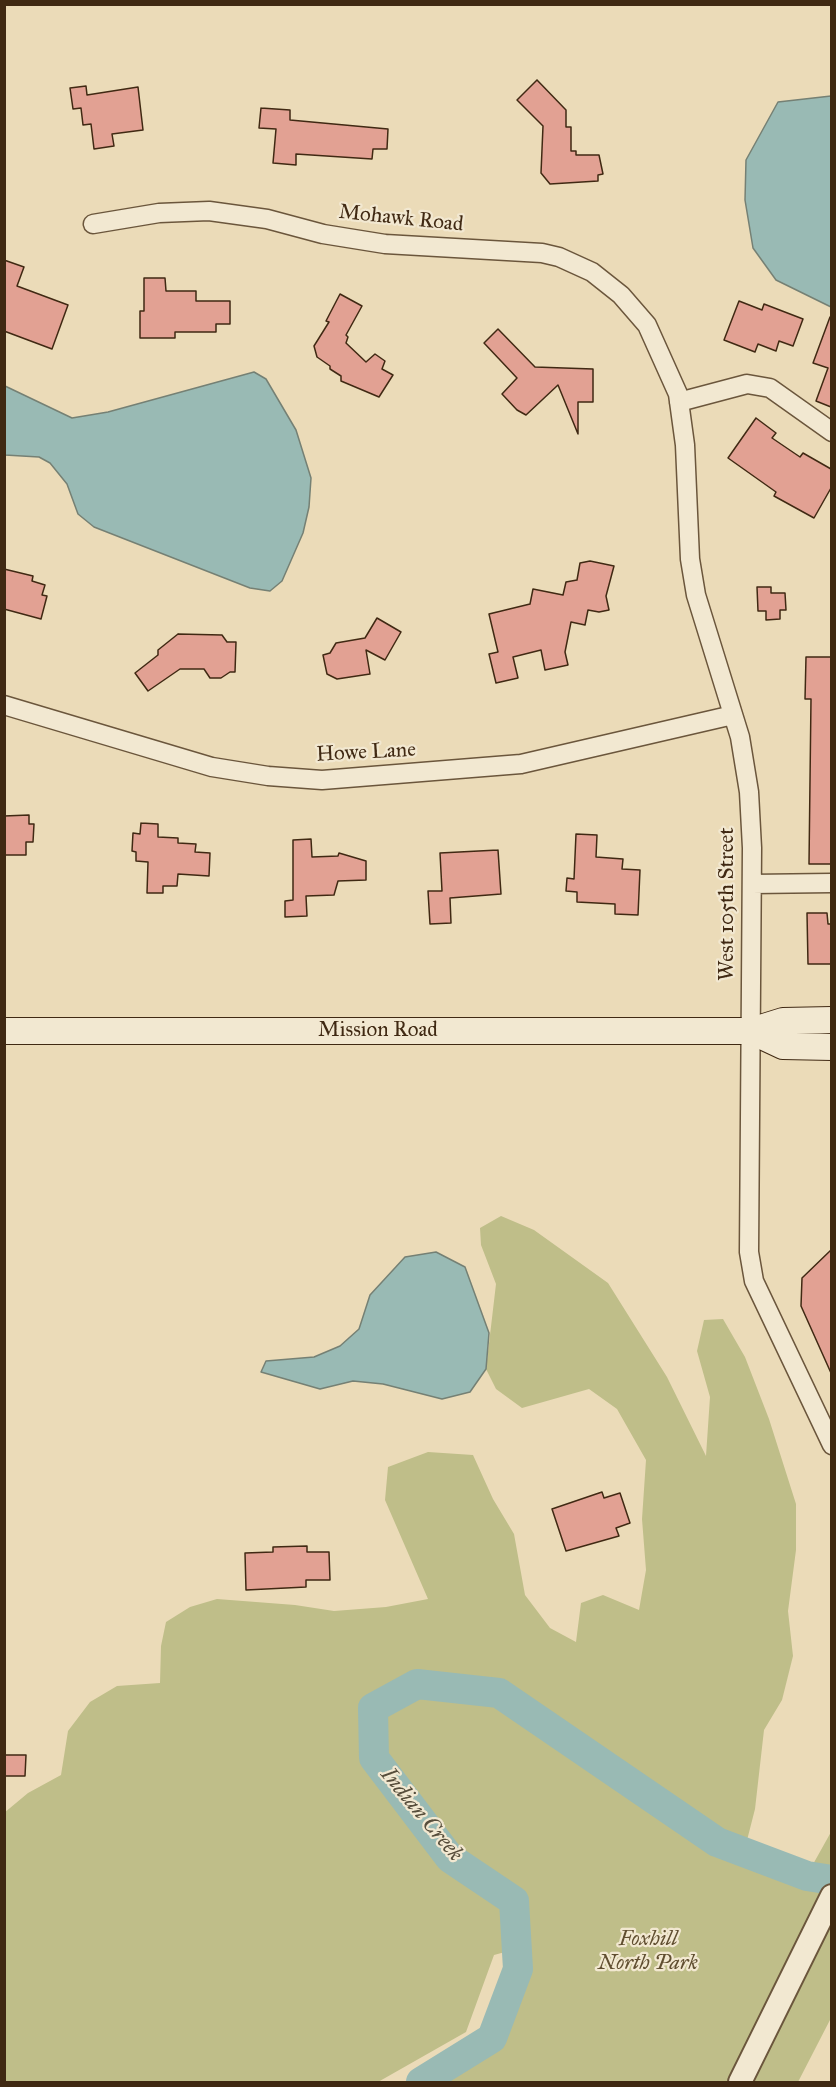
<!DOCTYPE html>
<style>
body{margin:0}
#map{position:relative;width:836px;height:2087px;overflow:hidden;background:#ebdbb8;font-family:"IM FELL Great Primer",serif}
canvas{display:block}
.frame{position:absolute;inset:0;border:6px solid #402913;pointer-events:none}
</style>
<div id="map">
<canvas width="836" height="2087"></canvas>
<div class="frame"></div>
</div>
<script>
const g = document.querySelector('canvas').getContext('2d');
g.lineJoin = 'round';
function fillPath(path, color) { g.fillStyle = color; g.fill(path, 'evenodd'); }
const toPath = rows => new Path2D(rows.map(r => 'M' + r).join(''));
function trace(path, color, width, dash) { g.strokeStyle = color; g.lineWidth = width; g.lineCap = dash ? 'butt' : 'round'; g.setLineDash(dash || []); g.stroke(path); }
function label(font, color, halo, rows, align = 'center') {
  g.font = font + ' "IM FELL Great Primer",serif'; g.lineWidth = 4.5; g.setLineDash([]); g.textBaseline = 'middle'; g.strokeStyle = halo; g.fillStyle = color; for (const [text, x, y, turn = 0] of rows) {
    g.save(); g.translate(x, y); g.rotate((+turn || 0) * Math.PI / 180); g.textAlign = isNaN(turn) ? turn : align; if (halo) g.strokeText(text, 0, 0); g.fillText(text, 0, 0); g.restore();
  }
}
const green = toPath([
 [501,1216,534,1230,608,1283,667,1377,706,1456,710,1397,697,1351,704,1320,723,1319,745,1357,769,1419,796,1504,796,1550,788,1611,793,1656,782,1700,764,1730,755,1809,744,1852,807,1875,831,1832,831,2018,798,2082,421,2082,492,2038,518,1969,516,1949,494,1955,466,2032,378,2082,5,2082,4,1813,28,1793,61,1775,68,1731,90,1702,117,1686,160,1683,161,1646,166,1622,190,1607,217,1599,295,1605,334,1611,386,1607,428,1599,385,1500,388,1467,428,1452,473,1455,493,1499,514,1534,525,1595,550,1628,576,1642,581,1603,603,1595,639,1610,646,1570,642,1519,646,1460,617,1409,589,1389,522,1408,496,1389,486,1369,496,1284,481,1245,480,1228]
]);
const water = toPath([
 [831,96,832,96,831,307,776,280,753,248,745,200,746,160,778,102,831,96],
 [254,372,266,379,296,430,311,478,309,507,303,533,282,581,270,591,250,588,94,527,78,514,67,484,50,463,39,457,5,455,5,386,72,418,108,412,254,372],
 [436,1252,465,1267,489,1333,486,1369,470,1392,442,1399,383,1384,353,1381,320,1389,261,1372,266,1361,314,1357,340,1346,359,1329,370,1295,405,1257,436,1252]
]);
const river = toPath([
 [421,2082,492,2038,518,1969,514,1901,450,1858,374,1758,373,1708,417,1684,499,1693,717,1842,807,1876,832,1880]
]);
const building = toPath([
 [537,80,566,110,566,127,571,127,571,151,576,151,576,155,599,155,603,174,598,175,598,181,550,184,541,173,543,126,517,100,537,80],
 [86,86,87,95,138,87,143,130,112,134,114,146,94,149,91,124,83,125,81,108,73,109,70,88,86,86],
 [261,108,290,110,290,120,388,129,387,149,373,149,372,159,296,154,296,165,273,163,276,129,259,128,261,108],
 [4,260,24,267,17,286,68,305,52,349,4,331,4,260],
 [144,278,165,278,166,291,196,291,196,301,230,301,230,324,216,324,216,332,175,332,175,338,140,338,140,311,144,311,144,278],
 [340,294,362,306,346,335,348,337,346,343,366,362,375,354,385,361,382,369,393,375,379,397,341,381,341,376,330,369,330,366,317,357,314,346,329,322,326,321,340,294],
 [739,301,762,310,764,304,803,319,793,346,779,341,776,351,758,344,755,352,724,340,739,301],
 [830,317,831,317,831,407,816,401,828,368,813,363,830,317],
 [498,329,535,367,593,369,593,402,578,402,578,434,558,385,526,415,517,410,502,394,517,378,484,343,498,329],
 [756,418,776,433,772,438,800,457,803,453,831,469,831,488,814,518,774,496,776,492,728,458,756,418],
 [590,561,614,566,606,596,609,610,599,612,588,610,585,625,571,622,565,652,568,665,545,670,541,650,513,657,518,678,496,683,489,654,498,652,489,614,530,604,533,589,563,595,566,582,577,580,580,563,590,561],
 [4,569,33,576,32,581,45,585,42,595,47,596,41,619,4,609,4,569],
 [757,587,771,587,771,593,785,593,786,610,780,610,780,619,766,620,766,611,758,611,757,587],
 [377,618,401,632,385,660,366,650,370,674,337,679,327,674,323,655,330,653,336,643,365,638,377,618],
 [178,634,222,635,227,642,236,642,235,672,230,672,221,678,210,678,204,669,180,669,148,691,135,673,158,655,158,650,178,634],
 [806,657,831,657,831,864,809,864,811,699,805,699,806,657],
 [29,815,29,824,34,824,33,842,26,842,26,855,4,855,4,816,29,815],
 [141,823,158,824,158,837,178,838,178,843,196,844,195,852,210,853,209,876,178,874,177,886,163,886,163,893,147,893,148,862,136,861,136,852,132,851,133,833,140,834,141,823],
 [576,834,597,835,596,857,623,859,622,869,640,870,638,915,615,914,615,904,577,902,577,892,566,891,567,878,574,879,576,834],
 [311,839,312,857,338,856,339,853,366,861,366,880,338,881,334,895,306,896,307,916,285,917,285,901,293,900,293,840,311,839],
 [498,850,501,894,450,898,451,923,430,924,428,891,442,891,440,853,498,850],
 [807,913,827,913,828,924,831,924,831,964,808,964,807,913],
 [831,1250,831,1373,801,1306,802,1278,831,1250],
 [602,1492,604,1498,620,1493,630,1523,616,1528,619,1536,566,1551,552,1509,602,1492],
 [307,1546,307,1552,329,1552,330,1580,306,1580,306,1587,246,1590,245,1553,273,1552,273,1547,307,1546],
 [4,1755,26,1755,25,1776,4,1776,4,1755]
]);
const minor = toPath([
 [93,224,159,213,209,211,267,219,323,234,385,244,542,253,559,257,592,272,621,295,647,325,678,394,685,445,690,559,696,595,740,737,749,792,752,848,749,1252,754,1281,832,1445],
 [679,402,747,384,770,388,832,432],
 [4,705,212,767,268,776,322,780,521,764,733,715],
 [752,884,832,883]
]);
const tertiary = toPath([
 [740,2082,832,1896]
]);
const secondary = toPath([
 [4,1031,751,1031,783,1021,832,1020],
 [751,1031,783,1046,832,1047]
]);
const streetNames = [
 ["Mohawk Road",401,219,6],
 ["Howe Lane",366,753,-3],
 ["West 105th Street",728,904,-90],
 ["Mission Road",378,1031]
];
const parkNames = [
 ["Foxhill",648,1940],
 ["North Park",648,1964]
];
const waterNames = [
 ["Indian Creek",421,1815,50]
];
fillPath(green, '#bfbe89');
fillPath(water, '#99bab4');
trace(water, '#758074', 1.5);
trace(river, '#99bab4', 30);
fillPath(building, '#e2a193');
trace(building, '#402913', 1.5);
trace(minor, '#6b563c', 21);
trace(tertiary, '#6b563c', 26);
trace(secondary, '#402913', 28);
trace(minor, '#f2e8d1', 18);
trace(tertiary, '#f2e8d1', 22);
trace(secondary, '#f2e8d1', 26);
label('21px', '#402913', '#f2e8d1', streetNames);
label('italic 21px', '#604e30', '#f2e8d1', parkNames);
label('italic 22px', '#564d3b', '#f2e8d1', waterNames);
</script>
